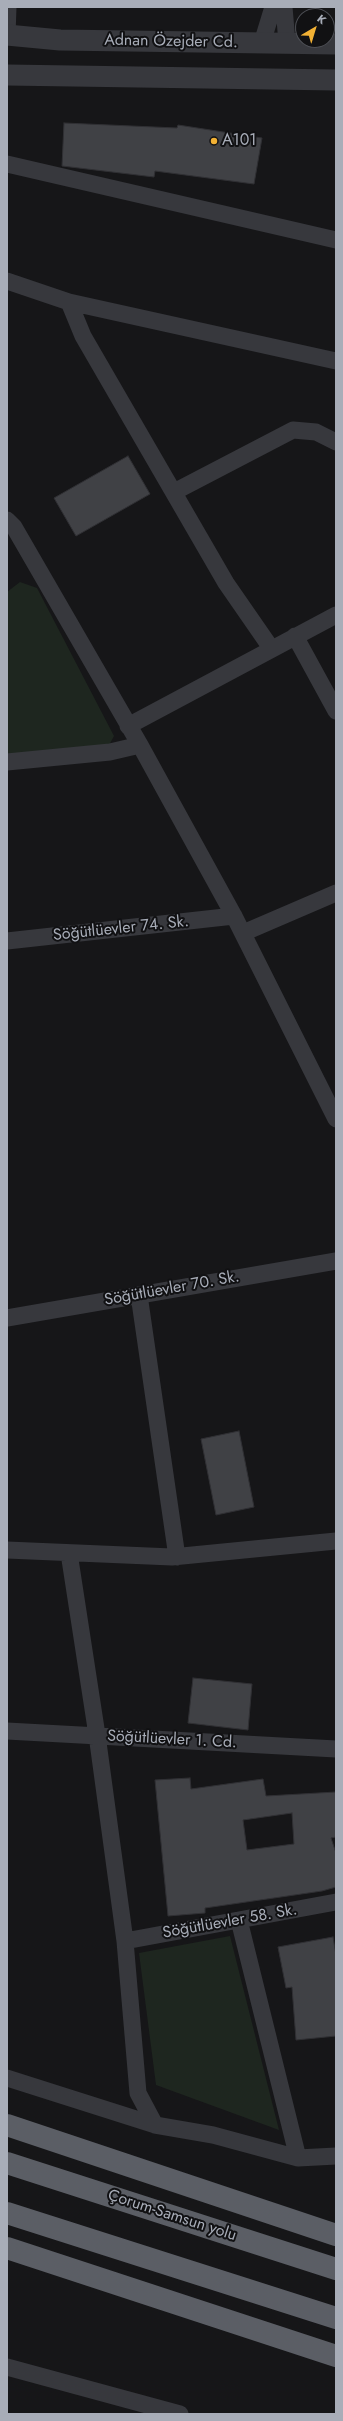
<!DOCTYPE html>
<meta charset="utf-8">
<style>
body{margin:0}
#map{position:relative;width:343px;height:2421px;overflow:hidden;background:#161618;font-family:Jost,sans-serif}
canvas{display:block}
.frame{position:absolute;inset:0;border:8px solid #a8adb8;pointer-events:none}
.north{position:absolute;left:295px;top:8px;width:40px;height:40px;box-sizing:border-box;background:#111113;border:1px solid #4d4f55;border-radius:50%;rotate:38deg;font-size:11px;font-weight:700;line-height:16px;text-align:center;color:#a8adb8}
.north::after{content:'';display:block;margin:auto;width:14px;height:18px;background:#f2b134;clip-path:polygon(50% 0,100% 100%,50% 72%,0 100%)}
</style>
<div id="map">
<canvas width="343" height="2421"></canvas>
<div class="frame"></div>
<div class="north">K</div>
</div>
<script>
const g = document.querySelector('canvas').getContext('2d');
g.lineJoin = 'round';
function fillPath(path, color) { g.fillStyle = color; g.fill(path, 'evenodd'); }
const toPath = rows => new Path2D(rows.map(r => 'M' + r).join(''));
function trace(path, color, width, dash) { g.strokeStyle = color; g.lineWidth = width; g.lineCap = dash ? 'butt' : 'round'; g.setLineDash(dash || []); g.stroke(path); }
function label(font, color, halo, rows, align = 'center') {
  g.font = font + ' Jost,sans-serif'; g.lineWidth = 4; g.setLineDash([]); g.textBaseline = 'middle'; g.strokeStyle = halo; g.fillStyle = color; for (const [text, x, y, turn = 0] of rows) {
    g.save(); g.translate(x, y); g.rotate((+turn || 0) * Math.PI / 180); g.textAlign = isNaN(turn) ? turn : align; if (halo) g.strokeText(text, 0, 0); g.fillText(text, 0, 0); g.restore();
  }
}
const green = toPath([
 [20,582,37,588,114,736,108,747,7,758,7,592],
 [230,1936,279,2130,156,2085,139,1953]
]);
const building = toPath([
 [64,123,177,128,178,125,262,138,254,184,155,171,154,177,62,166,64,123],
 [128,456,150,494,76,536,54,498,128,456],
 [239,1431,254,1507,216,1515,201,1439,239,1431],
 [193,1678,252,1684,248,1730,188,1723,193,1678],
 [190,1778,191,1789,263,1779,266,1796,336,1792,336,1837,331,1838,336,1853,336,1887,322,1891,205,1908,205,1913,168,1916,155,1780,190,1778],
 [292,1813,294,1844,247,1850,243,1820,292,1813],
 [333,1937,336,1955,336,2036,296,2040,292,1987,286,1988,278,1947,333,1937]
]);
const minor = toPath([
 [284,7,287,43],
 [7,36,8,7],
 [262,43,273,7],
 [7,164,336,240],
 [7,281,69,302,336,361],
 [69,302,83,336,226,583,271,648],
 [174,492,293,430,316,432,336,442],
 [7,520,14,527,140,745,234,916,336,1119],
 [295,636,336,711],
 [128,726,336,615],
 [7,762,110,752,140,745],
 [243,933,336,893],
 [7,941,234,916],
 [139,1295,177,1557],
 [7,1318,336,1261],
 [7,1550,172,1557,336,1541],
 [69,1553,97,1735,125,1941,138,2093,155,2125],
 [7,1731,336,1749],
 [239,1920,298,2158],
 [125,1941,336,1902],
 [7,2078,155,2125,213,2135,298,2158,336,2156],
 [7,2367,180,2414]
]);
const tertiary = toPath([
 [7,35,60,40,336,44],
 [7,75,336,80]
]);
const trunk = toPath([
 [7,2125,336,2235],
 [7,2163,336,2269],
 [7,2213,336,2318],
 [7,2248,336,2356]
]);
const markers = [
 [214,141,4,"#f2b134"]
];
const streetNames = [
 ["Adnan Özejder Cd.",171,42,1],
 ["Söğütlüevler 74. Sk.",121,929,-6],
 ["Söğütlüevler 70. Sk.",172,1289,-10],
 ["Söğütlüevler 1. Cd.",172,1740,3],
 ["Söğütlüevler 58. Sk.",230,1922,-10],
 ["Çorum-Samsun yolu",172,2216,18]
];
const poiNames = [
 ["A101",222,141]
];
fillPath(green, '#1e261f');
fillPath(building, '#404145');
trace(building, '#303034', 1);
trace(minor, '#37383d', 17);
trace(tertiary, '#37383d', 21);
trace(trunk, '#5b5e65', 22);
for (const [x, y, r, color] of markers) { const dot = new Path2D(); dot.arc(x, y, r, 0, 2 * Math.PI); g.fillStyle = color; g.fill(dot); trace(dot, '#111113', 1.5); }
label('16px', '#a8adb8', '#111113', streetNames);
label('16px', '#a8adb8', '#111113', poiNames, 'left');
</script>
